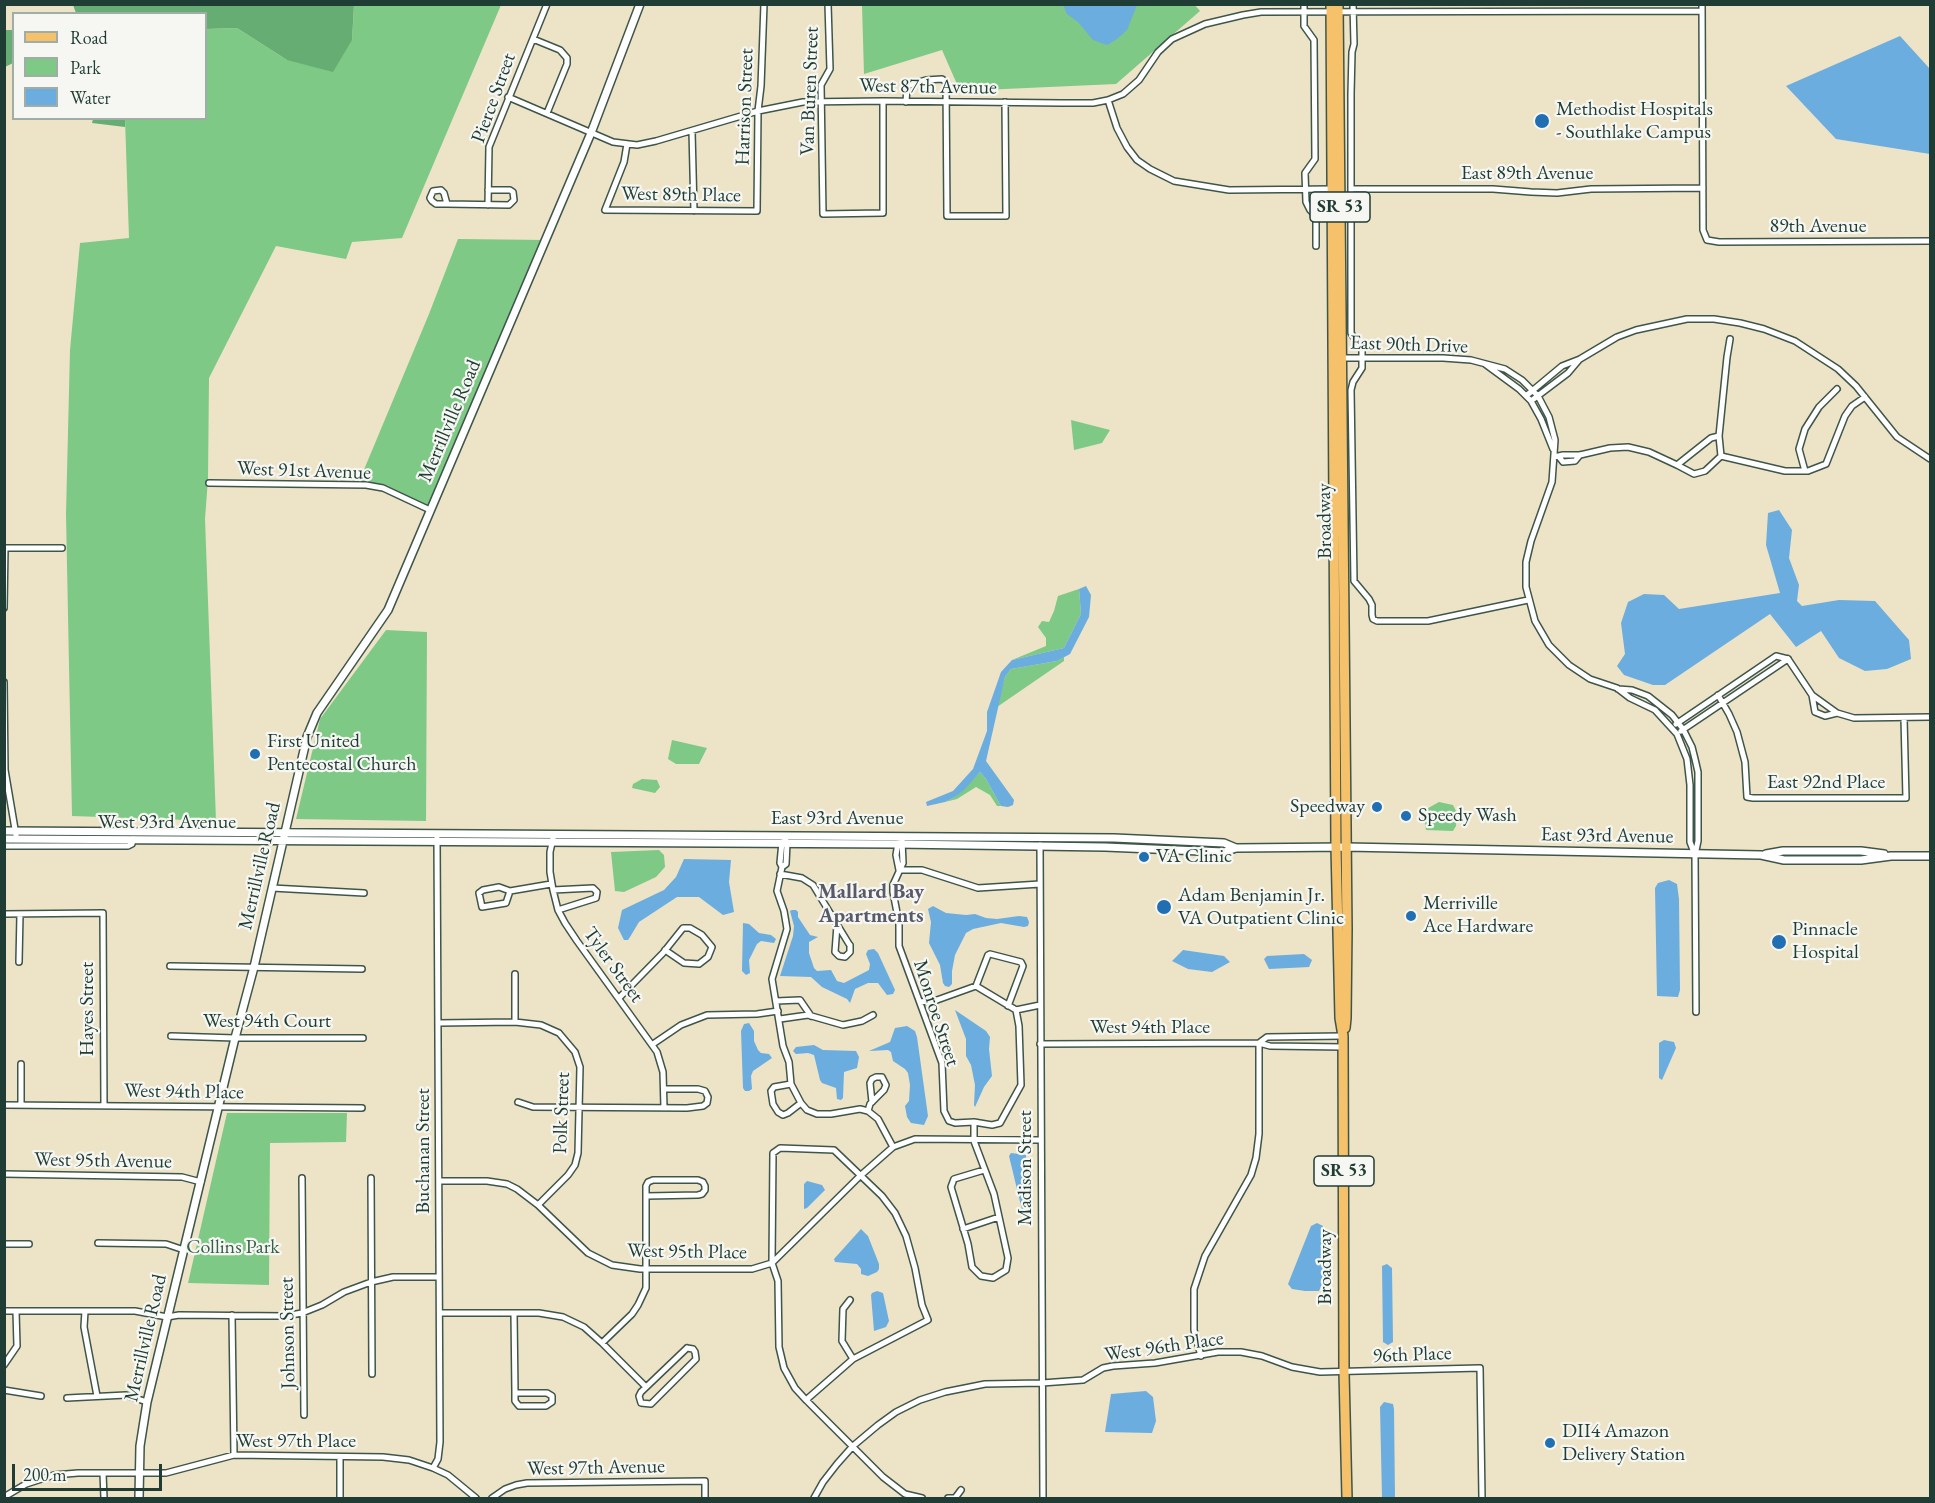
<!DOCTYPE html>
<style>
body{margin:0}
#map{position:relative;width:1935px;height:1503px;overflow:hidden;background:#ede3c6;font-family:"EB Garamond",serif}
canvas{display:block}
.frame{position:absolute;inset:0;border:6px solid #1f3d34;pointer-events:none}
.legend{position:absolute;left:12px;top:12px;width:195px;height:108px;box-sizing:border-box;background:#f6f6f2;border:2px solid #a0aca6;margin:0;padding:8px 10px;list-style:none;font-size:18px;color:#1f3d34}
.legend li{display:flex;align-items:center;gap:12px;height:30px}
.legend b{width:30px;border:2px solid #a0aca6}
.scale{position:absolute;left:12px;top:1464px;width:150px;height:27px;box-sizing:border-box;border:3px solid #1f3d34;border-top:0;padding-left:8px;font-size:18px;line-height:21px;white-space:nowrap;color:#1f3d34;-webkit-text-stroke:4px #f6f6f2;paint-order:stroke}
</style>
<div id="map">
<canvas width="1935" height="1503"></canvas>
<div class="frame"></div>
<ul class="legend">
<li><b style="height:8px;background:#f5c16b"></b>Road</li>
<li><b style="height:16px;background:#7ec986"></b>Park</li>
<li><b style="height:16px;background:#6baddf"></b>Water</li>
</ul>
<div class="scale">200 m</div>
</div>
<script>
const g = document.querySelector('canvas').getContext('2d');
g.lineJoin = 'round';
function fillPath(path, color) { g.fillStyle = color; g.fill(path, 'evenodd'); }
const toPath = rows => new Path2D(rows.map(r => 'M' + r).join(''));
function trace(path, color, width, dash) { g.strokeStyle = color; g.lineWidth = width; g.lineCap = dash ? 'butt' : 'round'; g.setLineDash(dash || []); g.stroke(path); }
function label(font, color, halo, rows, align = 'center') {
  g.font = font + ' "EB Garamond",serif'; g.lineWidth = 4.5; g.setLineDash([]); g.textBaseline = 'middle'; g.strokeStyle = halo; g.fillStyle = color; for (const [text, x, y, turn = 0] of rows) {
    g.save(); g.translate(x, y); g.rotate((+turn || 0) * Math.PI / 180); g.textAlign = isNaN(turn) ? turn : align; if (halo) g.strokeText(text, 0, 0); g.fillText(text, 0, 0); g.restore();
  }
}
const green = toPath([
 [1194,4,1200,11,1116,84,960,91,942,50,864,74,862,5],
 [354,5,501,5,402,238,352,242,346,259,276,246,209,378,208,479,205,519,216,821,72,816,66,514,70,350,80,243,129,238,125,119,206,118,206,29,237,28,287,60,352,40],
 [458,239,546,240,430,510,383,488,358,484,429,314],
 [1071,420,1110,430,1102,443,1074,450],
 [1079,589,1081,614,1064,648,1012,660,1046,646,1046,638,1038,627,1042,621,1049,622,1054,611,1058,596],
 [386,630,427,632,426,821,296,819,320,719],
 [1064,657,1064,661,997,707,1005,677,1011,669,1057,661],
 [672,740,707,748,699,764,676,764,668,759],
 [980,772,986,779,1001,806,997,806,990,795,976,787,957,799,945,802,955,797],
 [642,779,657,780,660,787,655,793,632,788,633,784],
 [1439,802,1453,805,1457,813,1456,826,1453,831,1426,830,1423,811],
 [659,850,664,855,665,867,656,877,624,892,615,891,611,852],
 [227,1113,347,1113,346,1142,270,1143,269,1285,188,1283]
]);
const forest = toPath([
 [73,5,354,5,352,40,333,72,287,60,237,28,206,29,206,14,76,13],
 [5,30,14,30,13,63,5,67],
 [93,119,125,119,125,127,92,123]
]);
const water = toPath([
 [1063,5,1137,5,1127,30,1117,39,1107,45,1093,40,1078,22,1067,14],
 [1900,36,1930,69,1930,154,1836,139,1786,86],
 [1779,510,1792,530,1789,558,1799,585,1797,601,1802,606,1839,600,1875,601,1909,640,1911,659,1887,669,1865,671,1839,658,1821,631,1796,647,1770,614,1665,685,1653,685,1624,675,1617,666,1625,654,1621,623,1628,602,1644,594,1664,595,1679,609,1780,593,1766,545,1768,513],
 [1086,586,1091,595,1089,617,1070,654,1057,661,1011,669,1005,677,986,761,1014,800,1013,805,1008,807,1001,806,986,779,980,772,964,790,955,797,945,802,927,806,926,802,953,791,973,769,987,731,987,712,1001,672,1012,660,1064,648,1081,614,1079,589],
 [684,859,731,860,729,882,734,912,723,915,699,897,677,897,639,922,630,937,628,940,624,940,618,928,622,910,664,890,676,877],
 [1669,880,1677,884,1679,899,1680,990,1678,997,1657,996,1655,888,1658,883],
 [933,906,946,913,966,915,975,914,986,918,997,919,1019,916,1027,917,1029,922,1028,926,1024,927,1001,923,973,929,966,933,955,955,952,971,952,984,949,987,945,986,943,983,940,965,929,943,931,922,928,909],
 [792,910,796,910,798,912,798,917,810,935,818,937,809,942,809,953,814,968,817,971,831,970,837,981,844,983,869,970,870,964,866,954,868,950,874,949,878,953,895,990,893,994,887,995,878,983,868,983,855,989,850,1003,847,999,822,987,811,977,780,976,793,936,794,926,790,911],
 [743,923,749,924,759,933,771,935,776,939,774,943,761,941,757,944,749,960,750,973,746,975,742,971],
 [1183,950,1224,956,1230,962,1212,972,1188,969,1172,961],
 [1304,954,1312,960,1309,967,1269,969,1264,959,1267,956],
 [955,1010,986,1031,990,1037,989,1049,992,1076,984,1087,975,1107,974,1105,975,1085,971,1065,966,1056,966,1039],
 [749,1023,754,1031,754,1041,758,1050,761,1053,769,1054,772,1058,753,1071,751,1076,752,1089,749,1091,745,1091,743,1088,741,1031,744,1024],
 [907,1026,915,1031,917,1037,928,1116,924,1125,911,1123,907,1117,905,1106,909,1101,910,1085,908,1073,905,1069,893,1061,891,1052,888,1050,869,1051,890,1042,895,1028],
 [1664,1040,1674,1042,1676,1048,1662,1080,1659,1078,1659,1043],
 [814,1045,823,1050,856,1051,859,1057,857,1068,844,1072,843,1098,841,1100,837,1099,836,1088,822,1083,820,1080,814,1055,808,1053,796,1054,793,1051,796,1047],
 [1011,1153,1026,1155,1026,1214,1023,1214,1009,1156],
 [807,1181,822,1185,825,1190,807,1208,804,1209,804,1184],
 [1317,1223,1323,1226,1323,1282,1319,1291,1305,1291,1292,1289,1288,1284,1311,1226],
 [861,1229,868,1236,879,1264,879,1269,877,1272,868,1276,861,1274,861,1269,857,1264,835,1262,834,1259],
 [1387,1264,1392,1268,1393,1342,1388,1345,1383,1342,1382,1266],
 [877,1291,883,1293,889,1321,886,1327,874,1331,871,1295,872,1293],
 [1146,1391,1153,1397,1156,1421,1152,1433,1105,1432,1111,1394],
 [1384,1402,1393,1404,1394,1409,1395,1498,1382,1498,1380,1407]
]);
const minor = toPath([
 [828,4,830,69,821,85,823,214,883,213,883,101],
 [1304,4,1304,26,1314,40,1315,159,1305,173,1306,202,1310,210,1314,214,1316,219,1316,246],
 [1353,4,1354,44,1352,52,1351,94,1351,333,1362,350,1362,368,1353,382,1351,390,1354,581,1369,599,1372,605,1372,615,1373,619,1377,621,1428,621,1528,600],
 [1702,4,1703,230,1707,240,1719,242,1930,241],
 [533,39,560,50,567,58,567,64,547,113],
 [508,97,613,142,637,145,656,141,758,111,803,102,883,101,1061,103,1093,103,1108,100,1123,94,1139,80,1158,52,1172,39,1205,24,1243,15,1261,12,1702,11],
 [1108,100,1117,128,1127,147,1137,160,1150,169,1174,181,1229,190,1332,189],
 [906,102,907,87,909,85,926,80,942,79,946,82,947,216,1006,216,1005,102],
 [692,131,694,211],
 [627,144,624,162,605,210,757,211,758,111,761,86,764,4],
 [1351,189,1493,189,1531,192,1557,193,1591,189,1703,188],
 [447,204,436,204,432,201,430,198,433,191,441,190,444,193,447,204,509,205,514,200,513,192,510,190,488,190],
 [488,205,489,147,547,4],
 [1340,358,1443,358,1471,360,1505,369,1522,380,1538,396,1549,417,1555,440,1552,482,1531,541,1526,562,1526,587,1535,621,1549,645,1569,665,1590,679,1617,688,1630,698,1655,710,1677,734,1687,759,1690,785,1690,842,1695,855],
 [1485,364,1519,389,1531,401,1541,419,1553,449],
 [1526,396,1562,366,1580,359,1617,337,1636,330,1687,319,1714,319,1740,323,1764,329,1795,341,1838,369,1856,386,1897,437,1930,459],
 [1531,401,1568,373,1579,360],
 [1719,436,1711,438,1677,465,1694,474,1705,471,1721,456,1719,436,1727,357,1730,339],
 [1721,456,1785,471,1808,471,1826,464,1845,416,1852,406,1865,397],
 [1554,457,1563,455,1580,455,1610,448,1628,447,1649,452,1677,465],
 [1559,457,1563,462,1575,461,1580,455],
 [1805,471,1799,449,1805,429,1819,407,1837,389],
 [209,483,366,485,383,488,430,510],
 [4,548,62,548],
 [4,608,5,548],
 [1788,659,1812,695,1837,713,1854,718,1930,717],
 [4,682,5,770,16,835],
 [1618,689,1632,690,1648,696,1672,715,1683,729,1692,747,1695,759,1698,772,1698,841,1695,855,1696,1012],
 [1718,695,1729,714,1737,732,1745,762,1747,797,1753,798,1906,798,1904,718],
 [1812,695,1815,712,1825,716,1837,713],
 [1676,724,1776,656,1788,659],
 [1681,731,1788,659],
 [554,834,550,852,550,872,553,890,558,910,565,923,577,941,657,1052,663,1072,664,1108],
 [784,836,787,843,786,864,782,867,777,891,784,911,787,929,772,979,783,1046,789,1062,791,1084,801,1103,807,1110,817,1114,831,1114,860,1109,868,1111,878,1119,893,1147],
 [902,840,903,863,893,885,893,892,899,923,899,946,942,1063,944,1111,949,1121,955,1123,974,1122,992,1125,1000,1123,1021,1085,1019,1026,1016,1010],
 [782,842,780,863,782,867],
 [898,843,896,855,899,870],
 [1040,845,1043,1498],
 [4,846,128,846,132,844,133,839],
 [899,870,922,870,978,888,1040,884],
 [780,874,802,878,813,885,849,944,850,945,850,952,845,957,839,956,835,952,837,925],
 [272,888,364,893],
 [553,890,593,888,597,892,596,898,558,910],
 [510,891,506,903,482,907,479,893,483,890,499,887,510,891,551,884],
 [4,914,103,913,104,1106],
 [19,962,20,914],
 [170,966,362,969],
 [515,974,515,1022],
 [976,986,988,955,990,954,1021,962,1023,966,1008,1006],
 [619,998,663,953,683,928,690,928,702,935,712,947,708,957,699,964,684,963,665,950],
 [776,1001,800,1000,811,1016],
 [920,1002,937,1000,976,986,1016,1010,1040,1005],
 [780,1019,808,1015,843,1025,862,1021,873,1015],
 [438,1023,515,1022,541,1025,559,1033,575,1052,580,1067,578,1153,575,1165,568,1175,538,1205],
 [171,1036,235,1038,363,1038],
 [1259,1043,1267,1037,1343,1036],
 [653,1044,681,1025,707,1015,757,1014,778,1011],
 [1040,1044,1259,1043,1270,1046,1343,1047],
 [21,1064,21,1105],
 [791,1084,774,1087,771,1091,773,1104,778,1112,783,1115,788,1113,801,1103],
 [518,1102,533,1107,687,1108,703,1106,707,1103,708,1097,705,1091,698,1089,664,1089],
 [4,1105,362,1108],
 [868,1111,870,1104,884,1090,886,1085,882,1077,876,1077,872,1079,870,1083,872,1102],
 [974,1122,974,1141,994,1194,1008,1258,1006,1270,993,1278,981,1276,972,1267,968,1244,951,1187,954,1179,984,1170],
 [4,1174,182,1177,201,1182],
 [302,1178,304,1415],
 [371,1178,372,1374],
 [439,1181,487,1181,507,1184,517,1189,538,1205,588,1253,612,1265,640,1269,752,1269,772,1263,860,1176,893,1147,915,1139,1040,1140],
 [963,1229,999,1217],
 [98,1243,166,1244,184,1250],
 [4,1244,29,1244],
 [850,1300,843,1309,842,1341,853,1359],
 [4,1311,135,1311,167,1317,179,1315,285,1316,302,1313,322,1305,344,1292,371,1282,393,1277,439,1277],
 [85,1311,84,1327,97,1396],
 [440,1313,539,1313,563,1317,584,1327,602,1343,646,1387],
 [514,1313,515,1393,515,1401,519,1406,546,1406,552,1402,552,1396,547,1393,515,1393],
 [232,1315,234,1455],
 [602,1343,632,1314,638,1305,646,1288,646,1186,648,1182,653,1180,698,1180,703,1182,705,1186,705,1190,702,1194,698,1195,647,1196],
 [687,1348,693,1349,695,1352,696,1359,651,1404,641,1403,639,1396,641,1392,687,1348],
 [1201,1356,1194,1330,1194,1289,1205,1256,1251,1175,1256,1158,1259,1134,1259,1043],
 [4,1365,17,1346,16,1311],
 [4,1390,41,1396],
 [67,1398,126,1395,147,1402],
 [806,1400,853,1359,928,1320,922,1305,915,1268,906,1236,895,1213,882,1196,834,1150,780,1148,773,1153,772,1263,778,1281,779,1347,784,1368,795,1388,806,1400,883,1477,905,1494,922,1498],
 [340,1457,340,1498],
 [433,1468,438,1459,440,1442,437,838],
 [103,1473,104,1498],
 [4,1497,26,1484,54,1475,78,1473,166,1473,234,1455,383,1457,409,1460,433,1468,448,1475,476,1498],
 [492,1498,505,1489,516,1485,527,1483,705,1481,705,1498],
 [814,1498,823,1482,837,1464,853,1446,878,1425,896,1412,920,1400,945,1392,985,1384,1042,1383,1083,1380,1103,1368,1113,1366,1155,1363,1218,1352,1241,1352,1262,1356,1292,1367,1320,1372,1480,1368,1482,1498],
 [948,1498,955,1498,961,1490]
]);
const tertiary = toPath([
 [4,831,1114,838,1224,843,1236,848],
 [4,839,897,844,1105,847,1224,852,1236,848,1346,847,1761,855,1784,860,1861,860,1891,856,1930,856],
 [1766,854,1783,851,1861,851,1884,854],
 [139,1498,140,1446,147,1402,235,1038,254,967,307,737,317,713,388,610,591,133,640,4]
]);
const primary = toPath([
 [1331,4,1336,847,1340,1018,1343,1036,1344,1372,1347,1498],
 [1338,4,1347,929,1346,1018,1345,1028]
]);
const markers = [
 [1542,121,8,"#1f6fb2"],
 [255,754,6,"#1f6fb2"],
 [1377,807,6,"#1f6fb2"],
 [1406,816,6,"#1f6fb2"],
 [1144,857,6,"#1f6fb2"],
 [1164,907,8,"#1f6fb2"],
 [1411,916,6,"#1f6fb2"],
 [1779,942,8,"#1f6fb2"],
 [1550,1443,6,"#1f6fb2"]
];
const shields = [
 [1340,207,60],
 [1344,1171,60]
];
const shieldNames = [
 ["SR 53",1340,207],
 ["SR 53",1344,1171]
];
const streetNames = [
 ["West 87th Avenue",928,87,1],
 ["Van Buren Street",810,91,-88],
 ["Pierce Street",494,98,-70],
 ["Harrison Street",745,107,-88],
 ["East 89th Avenue",1527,174],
 ["West 89th Place",681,195,1],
 ["89th Avenue",1818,227],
 ["East 90th Drive",1409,345,2],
 ["Merrillville Road",450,421,-67],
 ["West 91st Avenue",304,471,2],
 ["Broadway",1325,521,-91],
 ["East 92nd Place",1826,783],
 ["East 93rd Avenue",837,819],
 ["West 93rd Avenue",167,823],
 ["East 93rd Avenue",1607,836,1],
 ["Merrillville Road",260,866,-77],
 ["Tyler Street",613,965,54],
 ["Hayes Street",88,1009,-90],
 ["Monroe Street",936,1013,72],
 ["West 94th Court",267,1022],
 ["West 94th Place",1150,1028],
 ["West 94th Place",184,1092,1],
 ["Polk Street",562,1113,-88],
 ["Buchanan Street",424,1151,-90],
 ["West 95th Avenue",103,1161,1],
 ["Madison Street",1026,1168,-90],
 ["West 95th Place",687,1252,1],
 ["Broadway",1326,1267,-90],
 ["Johnson Street",288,1333,-91],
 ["Merrillville Road",146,1338,-77],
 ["West 96th Place",1164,1347,-8],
 ["96th Place",1412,1355,-2],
 ["West 97th Place",296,1442],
 ["West 97th Avenue",596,1468,-1]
];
const poiNames = [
 ["Methodist Hospitals",1556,110],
 ["- Southlake Campus",1556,133],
 ["First United",267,742],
 ["Pentecostal Church",267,765],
 ["Speedway",1365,807,"right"],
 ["Speedy Wash",1418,816],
 ["VA Clinic",1156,857],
 ["Adam Benjamin Jr.",1178,896],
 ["VA Outpatient Clinic",1178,919],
 ["Merriville",1423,904],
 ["Ace Hardware",1423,927],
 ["Pinnacle",1792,930],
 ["Hospital",1792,953],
 ["DII4 Amazon",1562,1432],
 ["Delivery Station",1562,1455]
];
const parkNames = [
 ["Collins Park",233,1248]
];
const neighbourhoodNames = [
 ["Mallard Bay",871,892],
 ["Apartments",871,916]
];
fillPath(green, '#7ec986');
fillPath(forest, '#66ad73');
fillPath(water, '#6baddf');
trace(minor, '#3e564a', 8);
trace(tertiary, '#3e564a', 10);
trace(primary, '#3e564a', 12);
trace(minor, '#fff', 5);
trace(tertiary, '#fff', 7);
trace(primary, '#f5c16b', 9);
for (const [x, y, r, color] of markers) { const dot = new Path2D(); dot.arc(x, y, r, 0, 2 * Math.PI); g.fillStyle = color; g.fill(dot); trace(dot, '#f6f6f2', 2); }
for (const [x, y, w] of shields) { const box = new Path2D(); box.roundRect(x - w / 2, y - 15, w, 30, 4.5); g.fillStyle = '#f6f6f2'; g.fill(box); trace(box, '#1f3d34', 1.5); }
label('bold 18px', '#1f3d34', null, shieldNames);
label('20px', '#1f3d34', '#f6f6f2', streetNames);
label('20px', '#1f3d34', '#f6f6f2', poiNames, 'left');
label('20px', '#376048', '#f6f6f2', parkNames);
label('bold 21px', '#595a68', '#f6f6f2', neighbourhoodNames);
</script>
